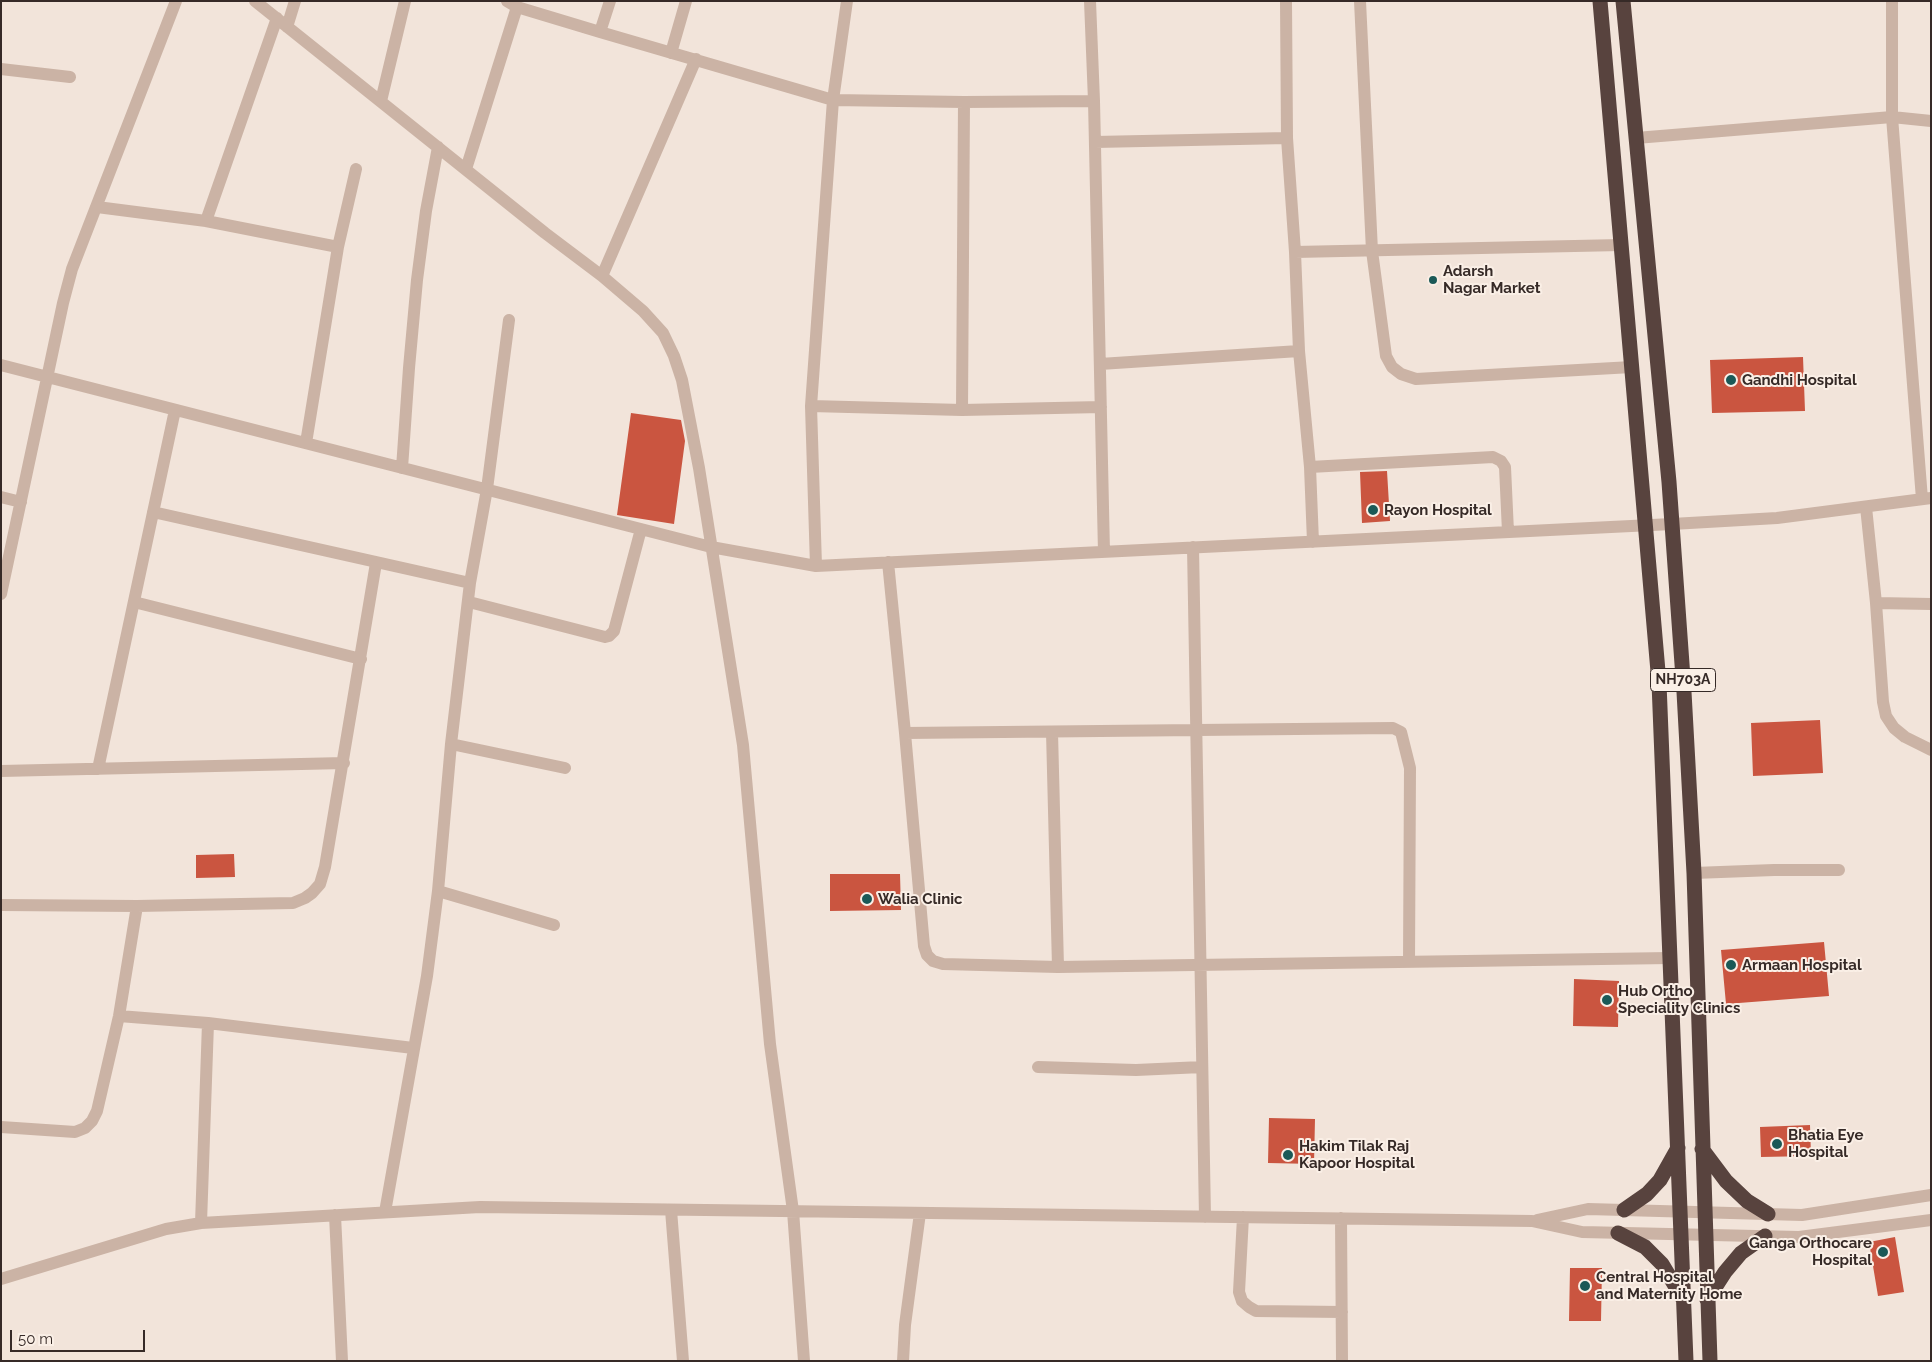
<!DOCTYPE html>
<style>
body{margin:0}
#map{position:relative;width:1932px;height:1362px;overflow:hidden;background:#f2e4da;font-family:Raleway,sans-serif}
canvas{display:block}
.frame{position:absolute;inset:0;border:2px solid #362a27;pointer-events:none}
.scale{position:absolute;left:10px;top:1330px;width:135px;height:22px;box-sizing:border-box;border:2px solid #362a27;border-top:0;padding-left:6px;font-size:15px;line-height:18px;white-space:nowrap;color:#362a27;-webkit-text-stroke:4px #faefe6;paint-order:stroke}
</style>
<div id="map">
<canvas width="1932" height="1362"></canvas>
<div class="frame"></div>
<div class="scale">50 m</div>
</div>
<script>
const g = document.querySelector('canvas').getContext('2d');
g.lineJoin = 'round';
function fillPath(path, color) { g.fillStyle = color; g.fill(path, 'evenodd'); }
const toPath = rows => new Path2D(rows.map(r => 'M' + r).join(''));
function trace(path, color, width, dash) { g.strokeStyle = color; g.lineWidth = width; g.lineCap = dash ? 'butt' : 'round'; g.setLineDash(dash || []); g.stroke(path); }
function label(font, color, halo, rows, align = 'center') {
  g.font = font + ' Raleway,sans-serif'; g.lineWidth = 4; g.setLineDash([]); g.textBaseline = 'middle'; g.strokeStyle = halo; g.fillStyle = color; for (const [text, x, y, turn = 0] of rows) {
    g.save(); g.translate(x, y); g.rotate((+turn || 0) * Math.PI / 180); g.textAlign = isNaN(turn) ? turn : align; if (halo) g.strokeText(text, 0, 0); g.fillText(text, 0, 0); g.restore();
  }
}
const building = toPath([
 [1803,357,1805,411,1712,413,1710,360],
 [631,413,681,420,685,441,674,524,617,515],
 [1387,471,1390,521,1362,523,1360,472],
 [1820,720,1823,773,1753,776,1751,723],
 [234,854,235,877,196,878,196,855],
 [830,874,900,874,901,910,830,911],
 [1824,942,1829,996,1726,1004,1721,950],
 [1574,979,1619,981,1618,1027,1573,1026],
 [1269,1118,1315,1119,1314,1164,1268,1163],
 [1810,1125,1811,1156,1761,1157,1760,1127],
 [1895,1237,1904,1292,1878,1296,1869,1242],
 [1570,1268,1602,1268,1601,1321,1569,1321]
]);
const minor = toPath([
 [255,1,545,233,602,276,643,311,663,333,674,356,682,380,699,468,743,745,770,1044,793,1211,804,1361],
 [507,1,517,7,600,32,833,100,964,102,1094,101],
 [1090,1,1094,101,1104,552],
 [1286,1,1287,138,1295,252,1299,351,1310,467,1313,542],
 [1360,1,1372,251,1386,356,1392,367,1401,374,1416,379,1632,367],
 [1892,1,1892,117,1922,499],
 [287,27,295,1],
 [600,32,610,1],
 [671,53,686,1],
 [1,69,70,77],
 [381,101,405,1],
 [1636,138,1892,117,1931,121],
 [1095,142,1287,138],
 [466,169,517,7],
 [97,207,206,221,338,247],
 [206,221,277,18],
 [1295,252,1621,245],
 [602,276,696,59],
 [1100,364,1299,351],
 [1,365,711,547,816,566,1672,524,1777,518,1931,498],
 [811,406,962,410,1101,407],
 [962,410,964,102],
 [306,443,338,247,356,169],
 [1310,467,1493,457,1501,461,1505,467,1508,532],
 [402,468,409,368,417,280,426,211,438,147],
 [1,497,21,502],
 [1866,507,1876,603,1883,702,1886,716,1894,728,1905,737,1931,750],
 [153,512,470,583],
 [1193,547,1205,1217],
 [888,562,905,733,924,946,927,955,933,961,943,964,1058,967,1670,958],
 [816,566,811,406,833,100,847,1],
 [1,594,63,303,72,269,176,1],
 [134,602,361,659],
 [469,602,605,637,609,636,614,631,641,529],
 [1876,603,1931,604],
 [1052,732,1058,967],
 [905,733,1393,728,1401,732,1410,768,1409,962],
 [451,744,565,768],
 [98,769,175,410],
 [1,771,344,763],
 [1694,873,1774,870,1839,870],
 [438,891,554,925],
 [1,905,137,906,293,903,305,898,312,893,320,884,325,867,376,563],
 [119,1016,208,1023,413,1048],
 [1038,1067,1136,1070,1202,1067],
 [1,1127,75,1132,85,1128,92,1121,97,1111,119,1016,137,906],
 [671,1210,683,1361],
 [385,1212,427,976,438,891,451,744,470,583,487,489,509,320],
 [335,1215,342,1361],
 [1243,1217,1239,1292,1242,1301,1249,1307,1256,1311,1342,1312],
 [1341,1218,1342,1361],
 [1537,1220,1588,1209,1802,1215,1931,1195],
 [201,1223,208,1023],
 [1,1279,166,1229,201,1223,480,1207,1532,1221,1582,1232,1799,1237,1931,1220],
 [903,1361,905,1325,920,1213]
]);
const highway = toPath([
 [1600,1,1659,683,1686,1361],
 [1623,1,1669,482,1684,692,1694,873,1710,1361],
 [1702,1149,1726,1181,1747,1201,1768,1214],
 [1624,1210,1647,1194,1660,1180,1678,1148],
 [1618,1233,1645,1247,1662,1264,1683,1299],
 [1707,1300,1725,1272,1741,1253,1765,1236]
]);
const markers = [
 [1433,280,5,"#1b5957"],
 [1731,380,6,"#1b5957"],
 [1373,510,6,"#1b5957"],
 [867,899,6,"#1b5957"],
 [1731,965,6,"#1b5957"],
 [1607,1000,6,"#1b5957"],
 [1777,1144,6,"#1b5957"],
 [1288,1155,6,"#1b5957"],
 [1883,1252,6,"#1b5957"],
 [1585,1286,6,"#1b5957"]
];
const shields = [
 [1683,680,65]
];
const shieldNames = [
 ["NH703A",1683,680]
];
const poiNames = [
 ["Adarsh",1443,271],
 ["Nagar Market",1443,288],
 ["Gandhi Hospital",1742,380],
 ["Rayon Hospital",1384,510],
 ["Walia Clinic",878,899],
 ["Armaan Hospital",1742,965],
 ["Hub Ortho",1618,991],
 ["Speciality Clinics",1618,1008],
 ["Bhatia Eye",1788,1135],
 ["Hospital",1788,1152],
 ["Hakim Tilak Raj",1299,1146],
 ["Kapoor Hospital",1299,1163],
 ["Ganga Orthocare",1872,1243,"right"],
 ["Hospital",1872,1260,"right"],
 ["Central Hospital",1596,1277],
 ["and Maternity Home",1596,1294]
];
fillPath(building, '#ca5540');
trace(minor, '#cbb3a5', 12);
trace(highway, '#58433e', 15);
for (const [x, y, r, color] of markers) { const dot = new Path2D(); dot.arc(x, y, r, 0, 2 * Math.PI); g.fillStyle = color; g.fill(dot); trace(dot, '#faefe6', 2); }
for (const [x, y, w] of shields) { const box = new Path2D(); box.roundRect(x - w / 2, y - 11.5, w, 23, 4); g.fillStyle = '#faefe6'; g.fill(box); trace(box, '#362a27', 1); }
label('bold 14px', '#362a27', null, shieldNames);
label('bold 15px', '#362a27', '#faefe6', poiNames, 'left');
</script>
